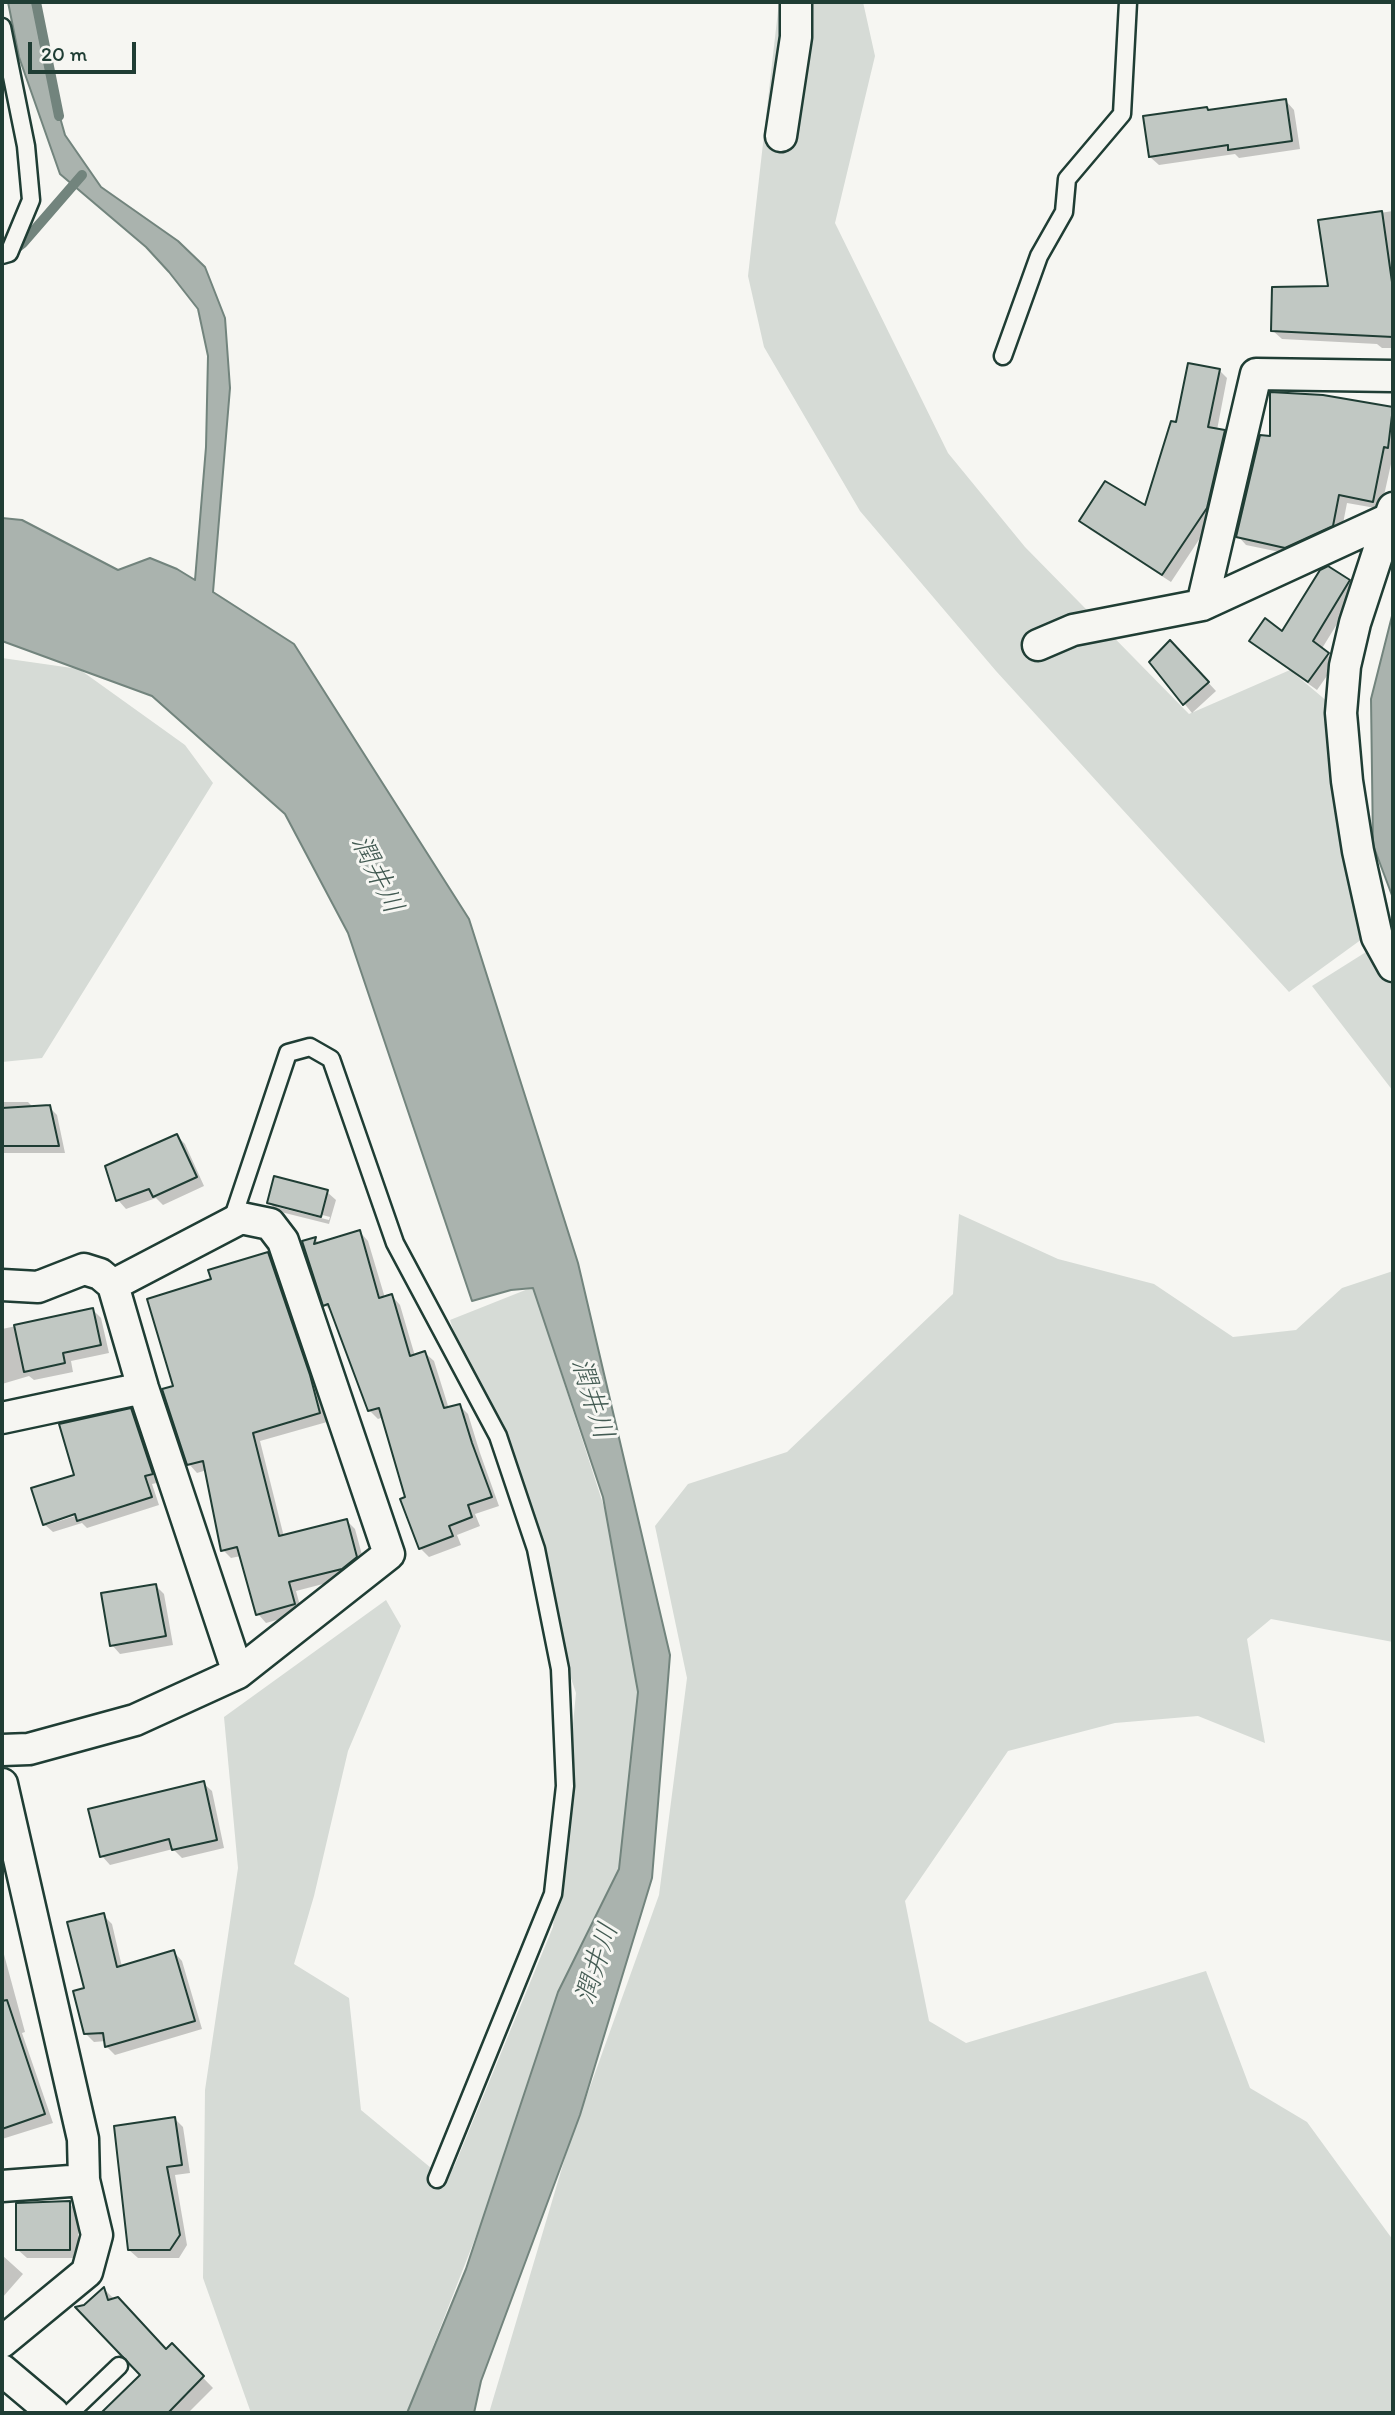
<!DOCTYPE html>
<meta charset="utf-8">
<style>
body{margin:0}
#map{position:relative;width:1395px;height:2415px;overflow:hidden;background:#f6f6f2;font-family:Itim,sans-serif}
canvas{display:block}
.frame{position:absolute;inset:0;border:4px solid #1f3d34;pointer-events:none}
.scale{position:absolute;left:28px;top:42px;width:108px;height:32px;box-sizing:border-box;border:4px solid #1f3d34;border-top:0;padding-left:9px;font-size:21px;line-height:24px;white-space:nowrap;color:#1f3d34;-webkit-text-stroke:5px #f6f6f2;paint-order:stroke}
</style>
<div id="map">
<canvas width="1395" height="2415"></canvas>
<div class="frame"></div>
<div class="scale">20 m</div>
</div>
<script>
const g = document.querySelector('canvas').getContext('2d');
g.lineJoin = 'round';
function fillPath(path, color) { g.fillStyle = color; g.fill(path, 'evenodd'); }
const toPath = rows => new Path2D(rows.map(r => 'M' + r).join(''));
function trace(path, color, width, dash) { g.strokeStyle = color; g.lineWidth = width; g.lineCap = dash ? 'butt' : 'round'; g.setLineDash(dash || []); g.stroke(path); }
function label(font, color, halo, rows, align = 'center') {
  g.font = font + ' Itim,"Klee One",sans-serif'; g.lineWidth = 6; g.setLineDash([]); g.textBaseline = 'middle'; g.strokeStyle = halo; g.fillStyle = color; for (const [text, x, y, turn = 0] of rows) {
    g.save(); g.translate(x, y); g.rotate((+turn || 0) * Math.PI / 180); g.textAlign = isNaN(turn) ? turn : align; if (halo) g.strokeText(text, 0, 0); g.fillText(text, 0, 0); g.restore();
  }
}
const green = toPath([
 [779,2,863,2,875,56,835,223,948,453,1025,547,1189,714,1290,670,1341,713,1391,918,1289,992,996,671,860,511,764,347,748,276],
 [2,658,79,669,185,745,213,783,42,1058,2,1062],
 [1393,935,1393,1091,1312,986],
 [959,1214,1058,1259,1154,1284,1233,1337,1296,1330,1342,1288,1393,1271,1393,1642,1271,1619,1247,1639,1265,1743,1198,1716,1115,1723,1008,1751,905,1901,929,2021,966,2043,1206,1971,1250,2088,1307,2122,1393,2240,1393,2413,489,2413,567,2151,659,1895,687,1678,655,1526,688,1484,787,1452,953,1294],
 [533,1287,605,1510,638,1692,619,1869,407,2413,251,2413,203,2278,205,2090,238,1868,224,1717,386,1600,401,1626,348,1751,314,1896,294,1964,349,1998,361,2110,431,2168,454,2167,553,1927,576,1693,450,1320]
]);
const water = toPath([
 [8,2,33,2,44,61,65,135,101,187,178,241,205,267,225,318,230,388,213,592,294,644,469,919,578,1263,670,1655,652,1878,580,2115,481,2381,474,2413,407,2413,466,2269,558,1992,619,1869,638,1692,603,1497,533,1288,511,1290,472,1301,348,933,285,814,152,696,2,641,2,518,22,520,118,570,150,558,177,569,195,580,206,447,208,356,198,309,169,272,146,247,60,174,19,57,8,2],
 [1393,612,1393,898,1373,845,1371,699,1393,612]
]);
const shadow = toPath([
 [1286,101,1294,110,1300,149,1239,158,1235,154,1159,165,1150,157,1210,112],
 [1393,211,1393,348,1382,348,1377,344,1282,339,1273,331,1330,287,1320,222],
 [1219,370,1227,378,1217,430,1224,431,1232,439,1214,517,1171,582,1089,529,1082,521,1146,508,1177,424],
 [1298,394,1393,409,1393,455,1381,509,1347,503,1341,534,1294,555,1246,545,1238,536],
 [1328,568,1349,582,1358,590,1321,650,1336,663,1317,690,1260,649,1251,641,1283,633],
 [1179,651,1216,691,1192,713,1151,663],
 [2,1102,28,1102,34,1108,49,1107,57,1115,65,1153,2,1153],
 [177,1136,185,1144,204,1186,163,1205,156,1198,126,1209,118,1200,107,1167],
 [327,1192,336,1200,329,1224,277,1211,269,1202],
 [277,1203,330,1217,329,1220,277,1207],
 [360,1232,368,1241,385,1298,392,1296,400,1305,415,1356,425,1353,434,1361,449,1409,460,1406,468,1414,480,1453,499,1506,475,1514,480,1526,457,1535,461,1545,429,1557,420,1548,384,1417,378,1419,369,1410,333,1313,325,1305,304,1242,315,1239,320,1244],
 [268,1254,276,1262,318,1385,327,1422,260,1441,284,1537,347,1521,355,1529,365,1566,350,1577,296,1591,302,1613,266,1623,258,1614,241,1556,231,1558,223,1550,207,1470,197,1473,189,1464,175,1388,213,1280],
 [93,1310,101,1318,109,1353,71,1361,73,1372,34,1380,29,1376,2,1384,2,1329],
 [131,1410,140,1419,161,1482,152,1484,159,1505,87,1528,82,1523,53,1532,44,1524,76,1477],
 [83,1510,84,1513,47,1525,47,1522],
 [156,1586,164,1594,173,1645,120,1654,112,1645],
 [203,1783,212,1791,224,1848,182,1858,173,1849,110,1865,102,1856],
 [103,1915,112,1924,122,1967,174,1952,182,1961,202,2029,115,2055,106,2046,106,2041,94,2042,85,2033],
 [2,1947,25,2032,22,2033,53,2123,2,2139],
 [174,2118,183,2127,190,2173,175,2175,187,2245,179,2258,138,2258,129,2250],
 [69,2203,78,2212,78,2258,27,2258,18,2250],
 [2,2255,23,2274,2,2298],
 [104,2289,167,2351,172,2346,213,2388,188,2413,121,2413,113,2404,142,2375,85,2307]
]);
const stream = toPath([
 [36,2,59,116],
 [10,253,23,243,82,175]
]);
const building = toPath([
 [1286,99,1292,141,1228,150,1228,145,1149,157,1143,116,1207,107,1208,110,1286,99],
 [1382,211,1393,289,1393,337,1271,331,1272,287,1328,286,1318,220,1382,211],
 [1188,363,1220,369,1208,427,1225,430,1207,508,1162,575,1079,521,1105,481,1145,505,1171,421,1176,422,1188,363],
 [1270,392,1323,395,1393,407,1388,448,1384,447,1373,502,1339,495,1333,526,1285,548,1236,537,1260,435,1270,436,1270,392],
 [1328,566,1350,580,1313,641,1329,653,1308,682,1249,641,1265,618,1282,631,1320,570,1328,566],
 [1170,640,1209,682,1183,705,1149,662,1170,640],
 [50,1105,59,1146,2,1146,2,1108,50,1105],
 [177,1134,197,1177,153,1197,149,1189,116,1201,105,1166,177,1134],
 [274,1176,328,1190,321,1217,267,1203,274,1176],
 [360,1230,379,1298,392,1294,410,1356,425,1351,444,1408,460,1404,472,1443,492,1497,468,1505,472,1517,449,1526,453,1536,419,1549,400,1499,405,1497,379,1408,368,1411,328,1304,323,1306,302,1241,316,1237,314,1244,360,1230],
 [268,1252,310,1375,320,1413,253,1433,279,1536,347,1519,357,1557,342,1569,289,1582,295,1604,256,1615,237,1547,221,1551,203,1461,187,1465,162,1389,173,1386,147,1299,211,1279,208,1270,268,1252],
 [93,1308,101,1345,63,1353,65,1363,24,1372,14,1325,93,1308],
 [131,1408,153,1474,145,1476,152,1497,77,1521,75,1514,43,1525,31,1488,74,1475,59,1424,131,1408],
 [156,1584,166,1636,110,1646,101,1593,156,1584],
 [204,1781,217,1840,172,1850,169,1839,100,1857,88,1809,204,1781],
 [104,1913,117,1967,174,1950,195,2021,105,2047,103,2033,84,2034,73,1991,84,1988,67,1922,104,1913],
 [7,2000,45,2114,2,2129,2,2001,7,2000],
 [175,2117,182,2165,167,2167,180,2235,170,2250,128,2250,114,2126,175,2117],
 [70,2201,70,2250,16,2250,16,2203,70,2201],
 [104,2287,108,2300,118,2297,166,2349,172,2343,204,2376,168,2413,101,2413,140,2375,75,2307,84,2305,104,2287]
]);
const lane = toPath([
 [2,27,26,146,31,200,9,253,2,255],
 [1003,356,1039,256,1064,212,1067,179,1122,114,1128,2],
 [231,1223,288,1053,310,1047,331,1059,395,1243,498,1436,536,1549,560,1669,565,1786,553,1894,437,2179],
 [70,2413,119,2366]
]);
const street = toPath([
 [781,136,796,37,796,2],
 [1389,519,1355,623,1345,666,1341,713,1347,781,1358,851,1377,937,1393,966],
 [1202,605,1256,374,1393,376],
 [1038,645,1073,630,1202,605,1389,519,1393,508],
 [2,1285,38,1287,84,1269,100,1274,113,1285],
 [2,1418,143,1388],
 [2,1750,29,1749,135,1720,238,1673,389,1554,283,1241,270,1224,241,1218,113,1285,143,1388,238,1673],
 [2,1784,83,2139,84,2180,97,2235,87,2272,2,2342],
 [2,2186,84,2180],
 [2,2370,53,2413]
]);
const waterNames = [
 ["潤井川",376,875,64],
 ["潤井川",591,1399,73],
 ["潤井川",598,1964,-72]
];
fillPath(green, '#d6dbd6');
fillPath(water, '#aab3ae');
trace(water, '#72847d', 2);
fillPath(shadow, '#0003');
trace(stream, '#72847d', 10);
fillPath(building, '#c1c8c3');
trace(building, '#1f3d34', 2);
trace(lane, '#1f3d34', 21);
trace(street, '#1f3d34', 35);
trace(lane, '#f6f6f2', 16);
trace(street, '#f6f6f2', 30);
label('italic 28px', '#425a52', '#f6f6f2', waterNames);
</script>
